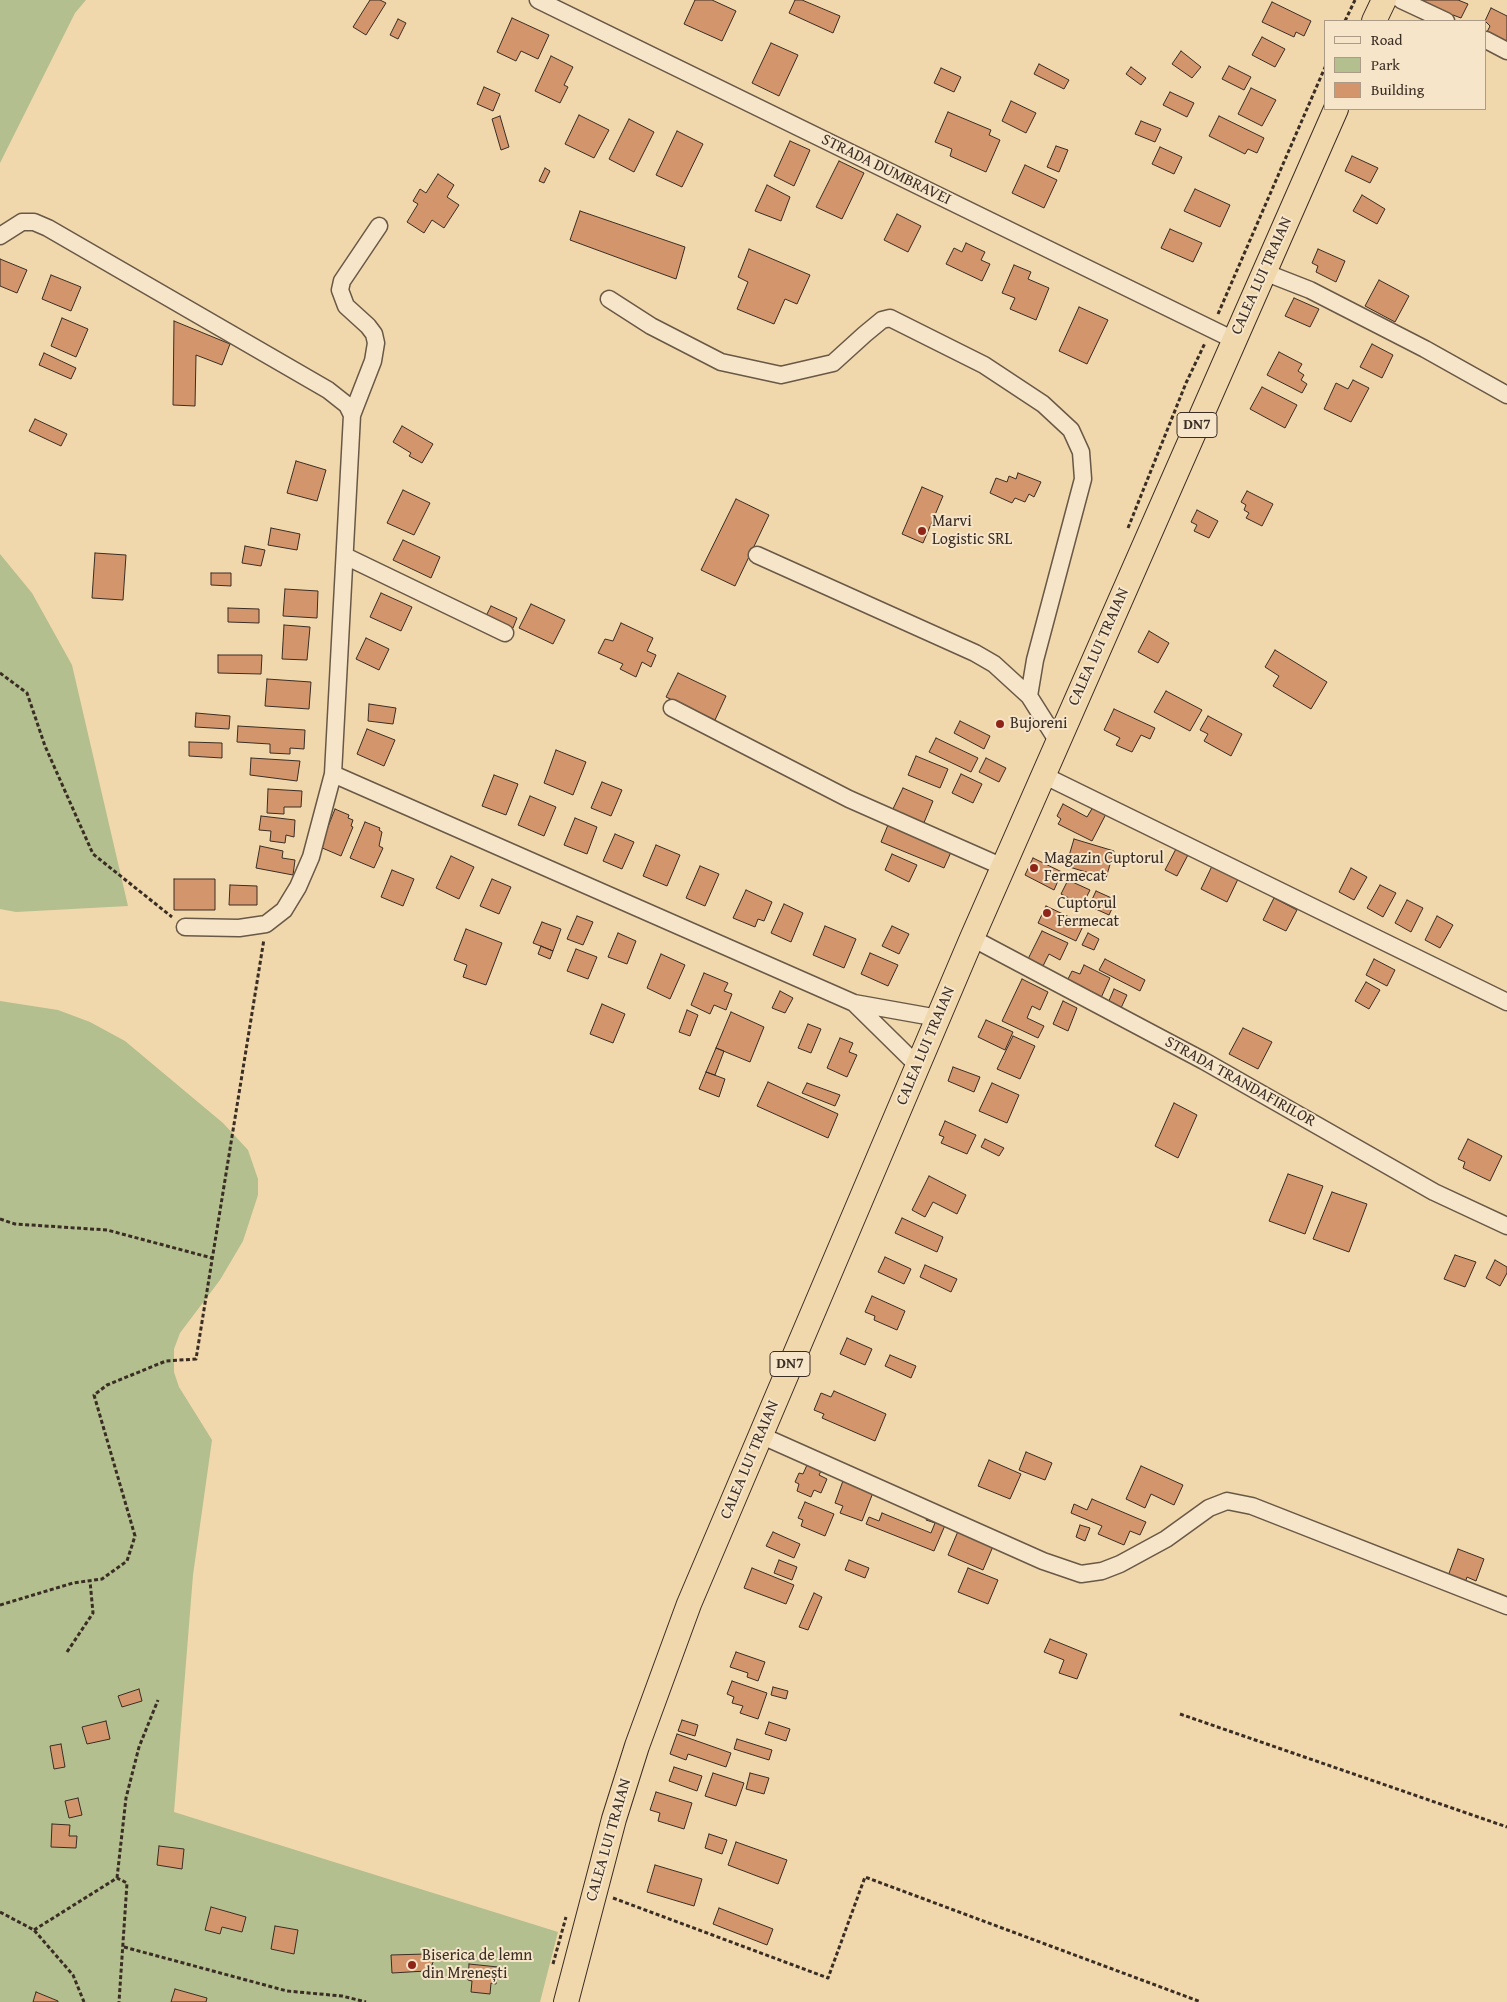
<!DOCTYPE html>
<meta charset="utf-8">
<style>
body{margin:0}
#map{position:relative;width:1507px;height:2002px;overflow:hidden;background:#f1d7ac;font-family:"Gentium Book Plus",serif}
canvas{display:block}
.legend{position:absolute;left:1324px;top:20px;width:162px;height:90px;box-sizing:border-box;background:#f6e5c9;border:1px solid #ab9b87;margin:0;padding:6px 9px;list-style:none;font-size:15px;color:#3a2d24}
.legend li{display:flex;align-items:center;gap:10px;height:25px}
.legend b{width:25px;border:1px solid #ab9b87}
</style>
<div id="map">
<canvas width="1507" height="2002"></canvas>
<ul class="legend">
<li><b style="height:6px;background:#f6e5c9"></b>Road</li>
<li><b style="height:14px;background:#b3bf8e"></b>Park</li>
<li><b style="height:14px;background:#d3966c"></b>Building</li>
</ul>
</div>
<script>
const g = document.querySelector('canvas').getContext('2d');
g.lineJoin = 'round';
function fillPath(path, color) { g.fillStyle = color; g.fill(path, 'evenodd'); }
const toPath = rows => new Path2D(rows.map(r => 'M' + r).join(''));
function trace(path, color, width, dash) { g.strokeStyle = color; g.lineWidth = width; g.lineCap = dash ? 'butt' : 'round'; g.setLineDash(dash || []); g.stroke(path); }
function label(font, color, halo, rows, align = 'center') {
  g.font = font + ' "Gentium Book Plus",serif'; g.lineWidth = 4; g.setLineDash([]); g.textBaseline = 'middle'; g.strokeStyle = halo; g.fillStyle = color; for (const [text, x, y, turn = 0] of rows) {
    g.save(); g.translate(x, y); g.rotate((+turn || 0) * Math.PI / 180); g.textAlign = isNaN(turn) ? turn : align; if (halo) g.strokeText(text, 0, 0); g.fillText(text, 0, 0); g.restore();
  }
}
const green = toPath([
 [0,0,86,0,75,13,0,163],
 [0,554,32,593,72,665,128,906,16,912,0,909],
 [0,1001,58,1010,90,1022,125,1041,223,1123,248,1150,258,1179,258,1195,243,1241,220,1280,180,1333,174,1349,174,1372,179,1387,212,1440,193,1575,174,1812,558,1932,540,2002,0,2002]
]);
const building = toPath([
 [370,0,380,0,386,3,366,35,353,27,370,0],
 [695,0,712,0,736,11,722,41,684,24,695,0],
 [795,0,802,0,840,16,833,33,789,13,795,0],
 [1424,0,1458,0,1468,4,1461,18,1453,15,1451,20,1421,6,1424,0],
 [1272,2,1311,21,1304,36,1296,32,1294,37,1262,22,1272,2],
 [1491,8,1507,16,1507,50,1486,34,1490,26,1485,21,1491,8],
 [512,18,549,35,538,59,521,51,516,61,497,52,512,18],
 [398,19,406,23,398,39,390,35,398,19],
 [1262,37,1285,49,1275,67,1252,55,1262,37],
 [771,43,798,55,779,96,752,83,771,43],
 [1181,51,1201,67,1192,78,1172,64,1181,51],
 [551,56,573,67,564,85,568,87,560,103,535,91,551,56],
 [1039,64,1069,80,1064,89,1034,74,1039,64],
 [1229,66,1251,77,1244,90,1222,79,1229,66],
 [1131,67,1146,78,1141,85,1126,74,1131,67],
 [941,68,961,77,954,92,934,83,941,68],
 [484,87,500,94,493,111,477,104,484,87],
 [1251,88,1276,100,1262,126,1238,114,1251,88],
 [1170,92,1194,103,1187,117,1163,105,1170,92],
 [1011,101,1036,113,1026,133,1002,121,1011,101],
 [948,112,991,130,989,135,1000,140,986,172,950,156,952,149,935,142,948,112],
 [579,115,609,130,594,158,565,144,579,115],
 [500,116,509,147,501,150,492,119,500,116],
 [1219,116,1264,138,1257,153,1248,149,1245,154,1209,136,1219,116],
 [629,119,654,132,634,172,609,159,629,119],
 [1141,121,1161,129,1155,142,1135,134,1141,121],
 [677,131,703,144,682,187,656,175,677,131],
 [790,141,810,150,794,186,774,176,790,141],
 [1056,146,1068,150,1059,172,1047,167,1056,146],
 [1160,147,1182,157,1174,174,1152,164,1160,147],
 [1352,156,1378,168,1370,183,1345,171,1352,156],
 [839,161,864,173,842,219,816,207,839,161],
 [1025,165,1057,180,1044,208,1012,193,1025,165],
 [545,168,550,171,544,183,539,181,545,168],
 [438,174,454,185,447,197,459,205,444,228,432,220,424,233,407,222,418,204,413,201,420,189,426,193,438,174],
 [767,185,790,197,781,221,755,211,767,185],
 [1195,189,1230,205,1220,227,1184,211,1195,189],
 [1362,195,1385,209,1377,224,1353,211,1362,195],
 [580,211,685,247,676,279,570,240,580,211],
 [897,214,921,226,908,252,884,240,897,214],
 [1170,229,1202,243,1193,262,1161,248,1170,229],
 [966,243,985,252,981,260,990,264,982,281,946,264,954,248,962,252,966,243],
 [749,249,810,275,797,304,785,299,774,324,737,309,748,282,738,277,749,249],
 [1318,249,1345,261,1336,282,1316,272,1318,266,1312,263,1318,249],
 [0,259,27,270,17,293,0,286,0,259],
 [1014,265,1031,272,1028,279,1049,288,1036,320,1010,309,1015,298,1002,293,1014,265],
 [51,275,81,287,71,311,42,299,51,275],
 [1379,280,1409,296,1395,322,1365,306,1379,280],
 [1294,298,1319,309,1310,327,1285,316,1294,298],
 [1079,307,1108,320,1087,364,1059,351,1079,307],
 [62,318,88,329,76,357,51,346,62,318],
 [174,321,230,344,222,365,196,355,195,406,173,405,174,321],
 [1372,344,1393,355,1382,378,1360,367,1372,344],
 [1279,352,1302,364,1298,371,1304,375,1301,380,1307,384,1302,393,1267,375,1279,352],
 [44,353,76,368,71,379,39,365,44,353],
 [1353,380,1369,388,1351,422,1324,409,1336,383,1348,389,1353,380],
 [1262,387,1297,405,1285,428,1250,409,1262,387],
 [35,419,67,434,61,446,29,431,35,419],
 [402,426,433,444,422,463,409,456,411,453,393,442,402,426],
 [296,461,326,470,317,501,287,493,296,461],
 [1018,473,1041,482,1034,497,1029,494,1025,502,1015,498,1012,503,990,493,996,478,1007,482,1009,476,1016,479,1018,473],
 [922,487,943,496,923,543,902,534,922,487],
 [403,490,430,503,414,535,387,523,403,490],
 [1247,491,1273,504,1262,526,1246,518,1249,513,1244,510,1246,505,1241,502,1247,491],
 [736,499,769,515,735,586,701,570,736,499],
 [1197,510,1218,521,1209,538,1194,531,1197,525,1191,522,1197,510],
 [271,528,300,534,297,550,268,545,271,528],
 [403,540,440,557,431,578,393,560,403,540],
 [245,546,265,550,261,566,242,563,245,546],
 [95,553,126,555,123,600,92,598,95,553],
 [211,573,231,573,231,586,211,585,211,573],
 [285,589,318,591,317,618,283,616,285,589],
 [381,593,412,607,401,631,370,617,381,593],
 [531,604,565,620,553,644,519,628,531,604],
 [491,606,517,618,513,628,486,616,491,606],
 [228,608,259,609,259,623,228,622,228,608],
 [621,623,653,638,647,651,656,655,651,667,642,662,636,677,620,669,623,664,598,653,605,639,613,641,621,623],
 [284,625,310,627,307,660,282,659,284,625],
 [1149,631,1169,643,1158,663,1138,652,1149,631],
 [366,638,389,649,379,670,356,659,366,638],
 [1275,650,1327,682,1311,709,1273,686,1279,676,1265,667,1275,650],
 [218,655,262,655,261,674,218,673,218,655],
 [678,673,726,696,715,720,666,697,678,673],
 [267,679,311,682,309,709,265,706,267,679],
 [1166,691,1202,710,1190,731,1154,712,1166,691],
 [369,704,396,708,393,724,368,721,369,704],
 [1114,709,1155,728,1150,739,1141,735,1132,752,1116,745,1120,738,1104,730,1114,709],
 [196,713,230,716,229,729,195,727,196,713],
 [1208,716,1242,734,1231,756,1204,741,1208,734,1200,730,1208,716],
 [960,721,990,736,984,749,954,733,960,721],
 [238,726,305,730,304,749,290,748,290,754,270,753,270,744,237,742,238,726],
 [367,729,395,740,384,766,357,754,367,729],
 [936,738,978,758,971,772,929,752,936,738],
 [189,742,222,743,222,758,189,756,189,742],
 [556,750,586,762,573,795,544,783,556,750],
 [916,756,948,769,940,788,908,775,916,756],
 [251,758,300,761,297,781,250,775,251,758],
 [986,758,1006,768,999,782,979,772,986,758],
 [961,774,982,784,973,803,952,793,961,774],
 [494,775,518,784,506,815,482,806,494,775],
 [602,782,622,790,611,816,591,808,602,782],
 [903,788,933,801,923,825,892,811,903,788],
 [268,789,302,791,301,807,284,807,284,814,267,813,268,789],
 [530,796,556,807,544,836,518,825,530,796],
 [1063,804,1087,817,1093,807,1106,814,1092,841,1058,824,1061,819,1057,816,1063,804],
 [335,809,349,815,348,818,353,820,351,826,353,827,341,856,320,847,335,809],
 [261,816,295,820,294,837,286,835,285,843,270,841,271,831,259,830,261,816],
 [575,818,597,827,587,854,564,845,575,818],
 [365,822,380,828,379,830,382,832,379,846,383,848,374,868,350,858,365,822],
 [888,825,951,852,944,868,881,842,888,825],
 [615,834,634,842,622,869,603,861,615,834],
 [1074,839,1114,851,1106,878,1066,866,1074,839],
 [656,845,680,855,667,886,643,876,656,845],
 [260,846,283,851,282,858,295,860,293,875,256,868,260,846],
 [1177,847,1189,853,1177,876,1165,870,1177,847],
 [892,854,917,865,909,882,885,870,892,854],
 [451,856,474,867,459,899,436,888,451,856],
 [1033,858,1062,872,1054,890,1025,875,1033,858],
 [1213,864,1239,877,1227,902,1201,889,1213,864],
 [700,866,719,874,705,906,686,898,700,866],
 [1351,868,1367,877,1354,900,1339,892,1351,868],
 [392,870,414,879,403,906,381,897,392,870],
 [174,879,215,879,215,910,174,910,174,879],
 [492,879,511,887,499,914,480,906,492,879],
 [1068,880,1090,890,1081,908,1067,901,1069,898,1061,894,1068,880],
 [230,885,257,886,257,905,229,905,230,885],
 [1380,885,1396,893,1383,917,1367,908,1380,885],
 [746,890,772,902,764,921,758,919,755,927,733,918,746,890],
 [1096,891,1116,900,1109,915,1089,906,1096,891],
 [1274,898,1297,910,1286,931,1263,920,1274,898],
 [1407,900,1423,908,1411,932,1395,923,1407,900],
 [784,904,803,913,791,942,771,933,784,904],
 [1046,906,1084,924,1076,941,1038,923,1046,906],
 [577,916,593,922,583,945,567,939,577,916],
 [1437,916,1453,925,1440,948,1425,940,1437,916],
 [542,922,561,929,553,951,533,943,542,922],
 [825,926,856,939,844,968,813,955,825,926],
 [892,926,909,934,899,954,882,946,892,926],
 [466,929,502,943,486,985,463,977,467,965,454,960,466,929],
 [1042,931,1068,943,1060,960,1049,954,1043,966,1028,959,1042,931],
 [618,933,636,941,627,964,608,957,618,933],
 [1088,933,1099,939,1094,950,1082,945,1088,933],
 [541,946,553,951,550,959,538,954,541,946],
 [576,949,597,957,588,979,567,971,576,949],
 [870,953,898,965,888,986,861,974,870,953],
 [661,954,685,965,670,999,647,988,661,954],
 [1105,959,1145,980,1140,991,1099,970,1105,959],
 [1374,959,1395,970,1387,986,1366,975,1374,959],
 [1084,965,1110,978,1100,1000,1066,983,1072,971,1080,974,1084,965],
 [704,973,728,983,724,991,732,994,726,1010,714,1005,710,1014,691,1005,704,973],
 [1022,979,1048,992,1040,1010,1032,1006,1027,1018,1044,1026,1038,1038,1002,1021,1022,979],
 [1366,982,1380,990,1369,1009,1355,1001,1366,982],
 [1114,989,1127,995,1121,1008,1108,1003,1114,989],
 [780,991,793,998,785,1013,772,1008,780,991],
 [1063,1001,1077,1008,1068,1031,1053,1024,1063,1001],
 [602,1004,625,1014,613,1043,590,1034,602,1004],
 [687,1010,698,1015,690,1036,679,1032,687,1010],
 [731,1012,764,1027,750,1062,716,1048,731,1012],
 [986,1020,1013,1032,1005,1050,978,1037,986,1020],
 [808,1024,821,1029,811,1053,798,1048,808,1024],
 [1243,1028,1272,1042,1258,1069,1229,1054,1243,1028],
 [1013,1036,1035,1046,1020,1079,997,1069,1013,1036],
 [840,1038,853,1043,849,1052,857,1055,847,1077,827,1068,840,1038],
 [716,1048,724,1051,715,1075,706,1072,716,1048],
 [953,1067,980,1077,974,1092,948,1081,953,1067],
 [706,1072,725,1079,719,1097,699,1089,706,1072],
 [768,1082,838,1114,828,1138,757,1106,768,1082],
 [807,1083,840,1095,835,1106,802,1093,807,1083],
 [992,1083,1019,1095,1007,1123,979,1111,992,1083],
 [1174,1103,1197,1115,1178,1158,1155,1146,1174,1103],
 [945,1121,976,1135,967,1154,941,1143,944,1137,939,1135,945,1121],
 [985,1139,1004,1148,999,1156,981,1147,985,1139],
 [1468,1139,1502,1156,1490,1181,1463,1168,1465,1162,1458,1159,1468,1139],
 [1288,1174,1323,1186,1305,1234,1269,1221,1288,1174],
 [929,1176,966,1195,957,1214,933,1202,925,1217,912,1210,929,1176],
 [1332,1192,1367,1204,1349,1252,1313,1239,1332,1192],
 [902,1218,943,1237,937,1252,895,1233,902,1218],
 [1455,1255,1476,1262,1465,1287,1444,1279,1455,1255],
 [885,1257,911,1269,904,1284,878,1272,885,1257],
 [1495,1260,1507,1267,1507,1273,1500,1286,1486,1278,1495,1260],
 [925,1265,957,1279,951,1292,920,1277,925,1265],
 [872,1296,905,1311,897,1330,874,1320,875,1316,865,1312,872,1296],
 [847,1338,872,1349,865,1365,840,1354,847,1338],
 [890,1355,916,1366,911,1378,885,1366,890,1355],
 [834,1391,886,1414,875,1441,822,1418,824,1414,814,1410,821,1393,831,1397,834,1391],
 [1026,1452,1052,1463,1045,1480,1019,1470,1026,1452],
 [989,1460,1021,1474,1010,1499,978,1486,989,1460],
 [807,1465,821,1471,819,1475,827,1479,821,1493,814,1490,811,1497,797,1491,799,1484,795,1482,799,1473,803,1474,807,1465],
 [1141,1466,1183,1485,1174,1505,1151,1494,1145,1508,1126,1499,1141,1466],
 [844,1478,874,1490,862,1521,840,1513,843,1506,835,1503,844,1478],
 [1092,1499,1146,1522,1140,1535,1130,1531,1124,1545,1098,1534,1102,1526,1071,1513,1074,1504,1087,1510,1092,1499],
 [805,1502,834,1514,825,1536,801,1526,803,1520,798,1518,805,1502],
 [882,1513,931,1533,935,1523,926,1520,928,1515,946,1523,934,1551,866,1524,869,1517,879,1521,882,1513],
 [1080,1525,1090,1528,1085,1541,1076,1537,1080,1525],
 [959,1529,994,1544,983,1570,948,1555,959,1529],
 [773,1532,800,1544,794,1558,766,1546,773,1532],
 [1458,1549,1484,1559,1476,1581,1467,1577,1465,1583,1448,1576,1458,1549],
 [779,1560,797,1567,792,1580,774,1573,779,1560],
 [849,1560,869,1568,865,1578,845,1570,849,1560],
 [752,1568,794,1585,786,1604,744,1588,752,1568],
 [968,1568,998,1580,988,1604,958,1592,968,1568],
 [814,1593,822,1597,808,1630,799,1627,814,1593],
 [1050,1639,1087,1654,1077,1679,1059,1673,1064,1660,1044,1652,1050,1639],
 [736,1652,765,1662,758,1681,747,1677,748,1673,730,1667,736,1652],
 [732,1681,767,1693,758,1719,740,1713,743,1706,732,1703,734,1697,727,1694,732,1681],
 [773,1687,788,1691,786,1699,771,1695,773,1687],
 [139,1689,142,1701,122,1707,118,1696,139,1689],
 [682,1720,698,1725,695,1736,678,1731,682,1720],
 [106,1721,110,1739,87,1744,82,1727,106,1721],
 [769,1722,790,1729,786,1741,765,1734,769,1722],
 [677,1734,731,1753,726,1767,688,1754,686,1760,670,1754,677,1734],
 [737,1739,772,1750,769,1760,734,1749,737,1739],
 [61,1744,65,1767,54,1769,50,1746,61,1744],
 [674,1767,702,1776,697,1791,669,1781,674,1767],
 [713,1773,744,1783,736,1806,705,1796,713,1773],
 [750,1773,769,1778,764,1794,746,1789,750,1773],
 [656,1792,692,1803,684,1829,658,1821,660,1813,650,1810,656,1792],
 [78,1798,82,1815,69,1818,65,1801,78,1798],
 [52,1824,70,1825,69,1836,77,1836,76,1848,51,1847,52,1824],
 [709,1834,727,1840,722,1854,705,1848,709,1834],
 [736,1842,787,1860,778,1884,728,1865,736,1842],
 [159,1846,184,1849,182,1869,157,1865,159,1846],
 [655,1865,702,1879,694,1906,647,1892,655,1865],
 [211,1907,246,1917,242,1932,222,1927,220,1934,205,1930,211,1907],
 [719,1908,773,1929,767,1945,713,1924,719,1908],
 [275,1926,298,1930,294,1954,271,1949,275,1926],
 [426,1954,431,1957,433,1962,431,1968,426,1971,392,1973,391,1955,426,1954],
 [469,1964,498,1967,496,1984,491,1983,490,1994,471,1992,472,1981,468,1980,469,1964],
 [175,1989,207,1998,206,2002,171,2002,175,1989],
 [36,1992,58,2001,58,2002,33,2002,36,1992]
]);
const path = toPath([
 [1345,21,1355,0],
 [1218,314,1326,65],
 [1128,528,1186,383,1205,343],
 [0,673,27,693,45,746,93,854,172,917],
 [0,1219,15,1224,107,1230,212,1258],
 [0,1605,73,1583,102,1579,127,1561,135,1536,94,1395,107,1385,166,1361,196,1359,264,939],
 [67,1652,93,1613,90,1581],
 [1180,1714,1507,1827],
 [117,1878,126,1798,139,1747,158,1700],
 [613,1898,828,1978,865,1877,1201,2002],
 [0,1912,34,1930,73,1975,84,2002],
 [34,1930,117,1878,127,1883,119,2002],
 [124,1947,287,1991,342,1996,366,2002],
 [553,1964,566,1917]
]);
const minor = toPath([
 [538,0,1234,340],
 [1401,0,1446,21],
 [1486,40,1507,51],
 [379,226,342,281,340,290,346,306,368,326,374,334,376,343,373,361,352,415,333,774,854,1003,938,1018],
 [0,236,22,222,34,222,48,228,328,390,347,405,352,415],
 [1264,272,1310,290,1425,349,1507,395],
 [609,299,651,326,721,362,781,375,833,363,865,334,882,320,890,318,984,365,1043,404,1071,430,1081,452,1083,479,1035,660,1029,696],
 [757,555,975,653,994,664,1029,696,1058,742],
 [345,556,505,633],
 [672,708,849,799,1003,867],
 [1043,775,1507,1002],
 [185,927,239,928,266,924,284,910,298,887,311,857,333,774],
 [972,938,1204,1061,1434,1192,1507,1226],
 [854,1003,917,1065],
 [760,1435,1043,1561,1081,1574,1102,1571,1120,1564,1166,1539,1209,1508,1227,1501,1252,1506,1507,1606]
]);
const highway = toPath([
 [1374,21,1384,0],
 [566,2002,614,1819,637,1746,689,1604,972,938,1336,109]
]);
const markers = [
 [922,531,5,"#8f2418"],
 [1000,724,5,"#8f2418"],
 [1034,868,5,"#8f2418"],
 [1047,913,5,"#8f2418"],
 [412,1965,5,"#8f2418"]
];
const shields = [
 [1197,425,40],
 [790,1364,40]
];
const shieldNames = [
 ["DN7",1197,425],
 ["DN7",790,1364]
];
const streetNames = [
 ["STRADA DUMBRAVEI",886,170,26],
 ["CALEA LUI TRAIAN",1262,276,-66],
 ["CALEA LUI TRAIAN",1099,647,-66],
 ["CALEA LUI TRAIAN",926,1046,-67],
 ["STRADA TRANDAFIRILOR",1240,1082,29],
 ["CALEA LUI TRAIAN",750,1460,-67],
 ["CALEA LUI TRAIAN",609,1840,-74]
];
const poiNames = [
 ["Marvi",932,522],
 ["Logistic SRL",932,540],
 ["Bujoreni",1010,724],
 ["Magazin Cuptorul",1044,859],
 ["Fermecat",1044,877],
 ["Cuptorul",1057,904],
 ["Fermecat",1057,922],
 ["Biserica de lemn",422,1956],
 ["din Mrenești",422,1974]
];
fillPath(green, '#b3bf8e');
fillPath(building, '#d3966c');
trace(building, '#3a2d24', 1);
trace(minor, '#685846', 19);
trace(highway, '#3a2d24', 26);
trace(path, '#3a2d24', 3, [4, 2.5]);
trace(minor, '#f6e5c9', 16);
trace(highway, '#f1d7ac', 24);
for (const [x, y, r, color] of markers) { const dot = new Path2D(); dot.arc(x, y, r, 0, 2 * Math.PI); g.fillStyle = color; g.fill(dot); trace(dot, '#f6e5c9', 2); }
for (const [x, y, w] of shields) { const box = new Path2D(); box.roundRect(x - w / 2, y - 12.5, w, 25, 4); g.fillStyle = '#f6e5c9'; g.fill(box); trace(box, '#3a2d24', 1); }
label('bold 15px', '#3a2d24', null, shieldNames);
label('16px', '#3a2d24', '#f6e5c9', streetNames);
label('16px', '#3a2d24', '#f6e5c9', poiNames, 'left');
</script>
